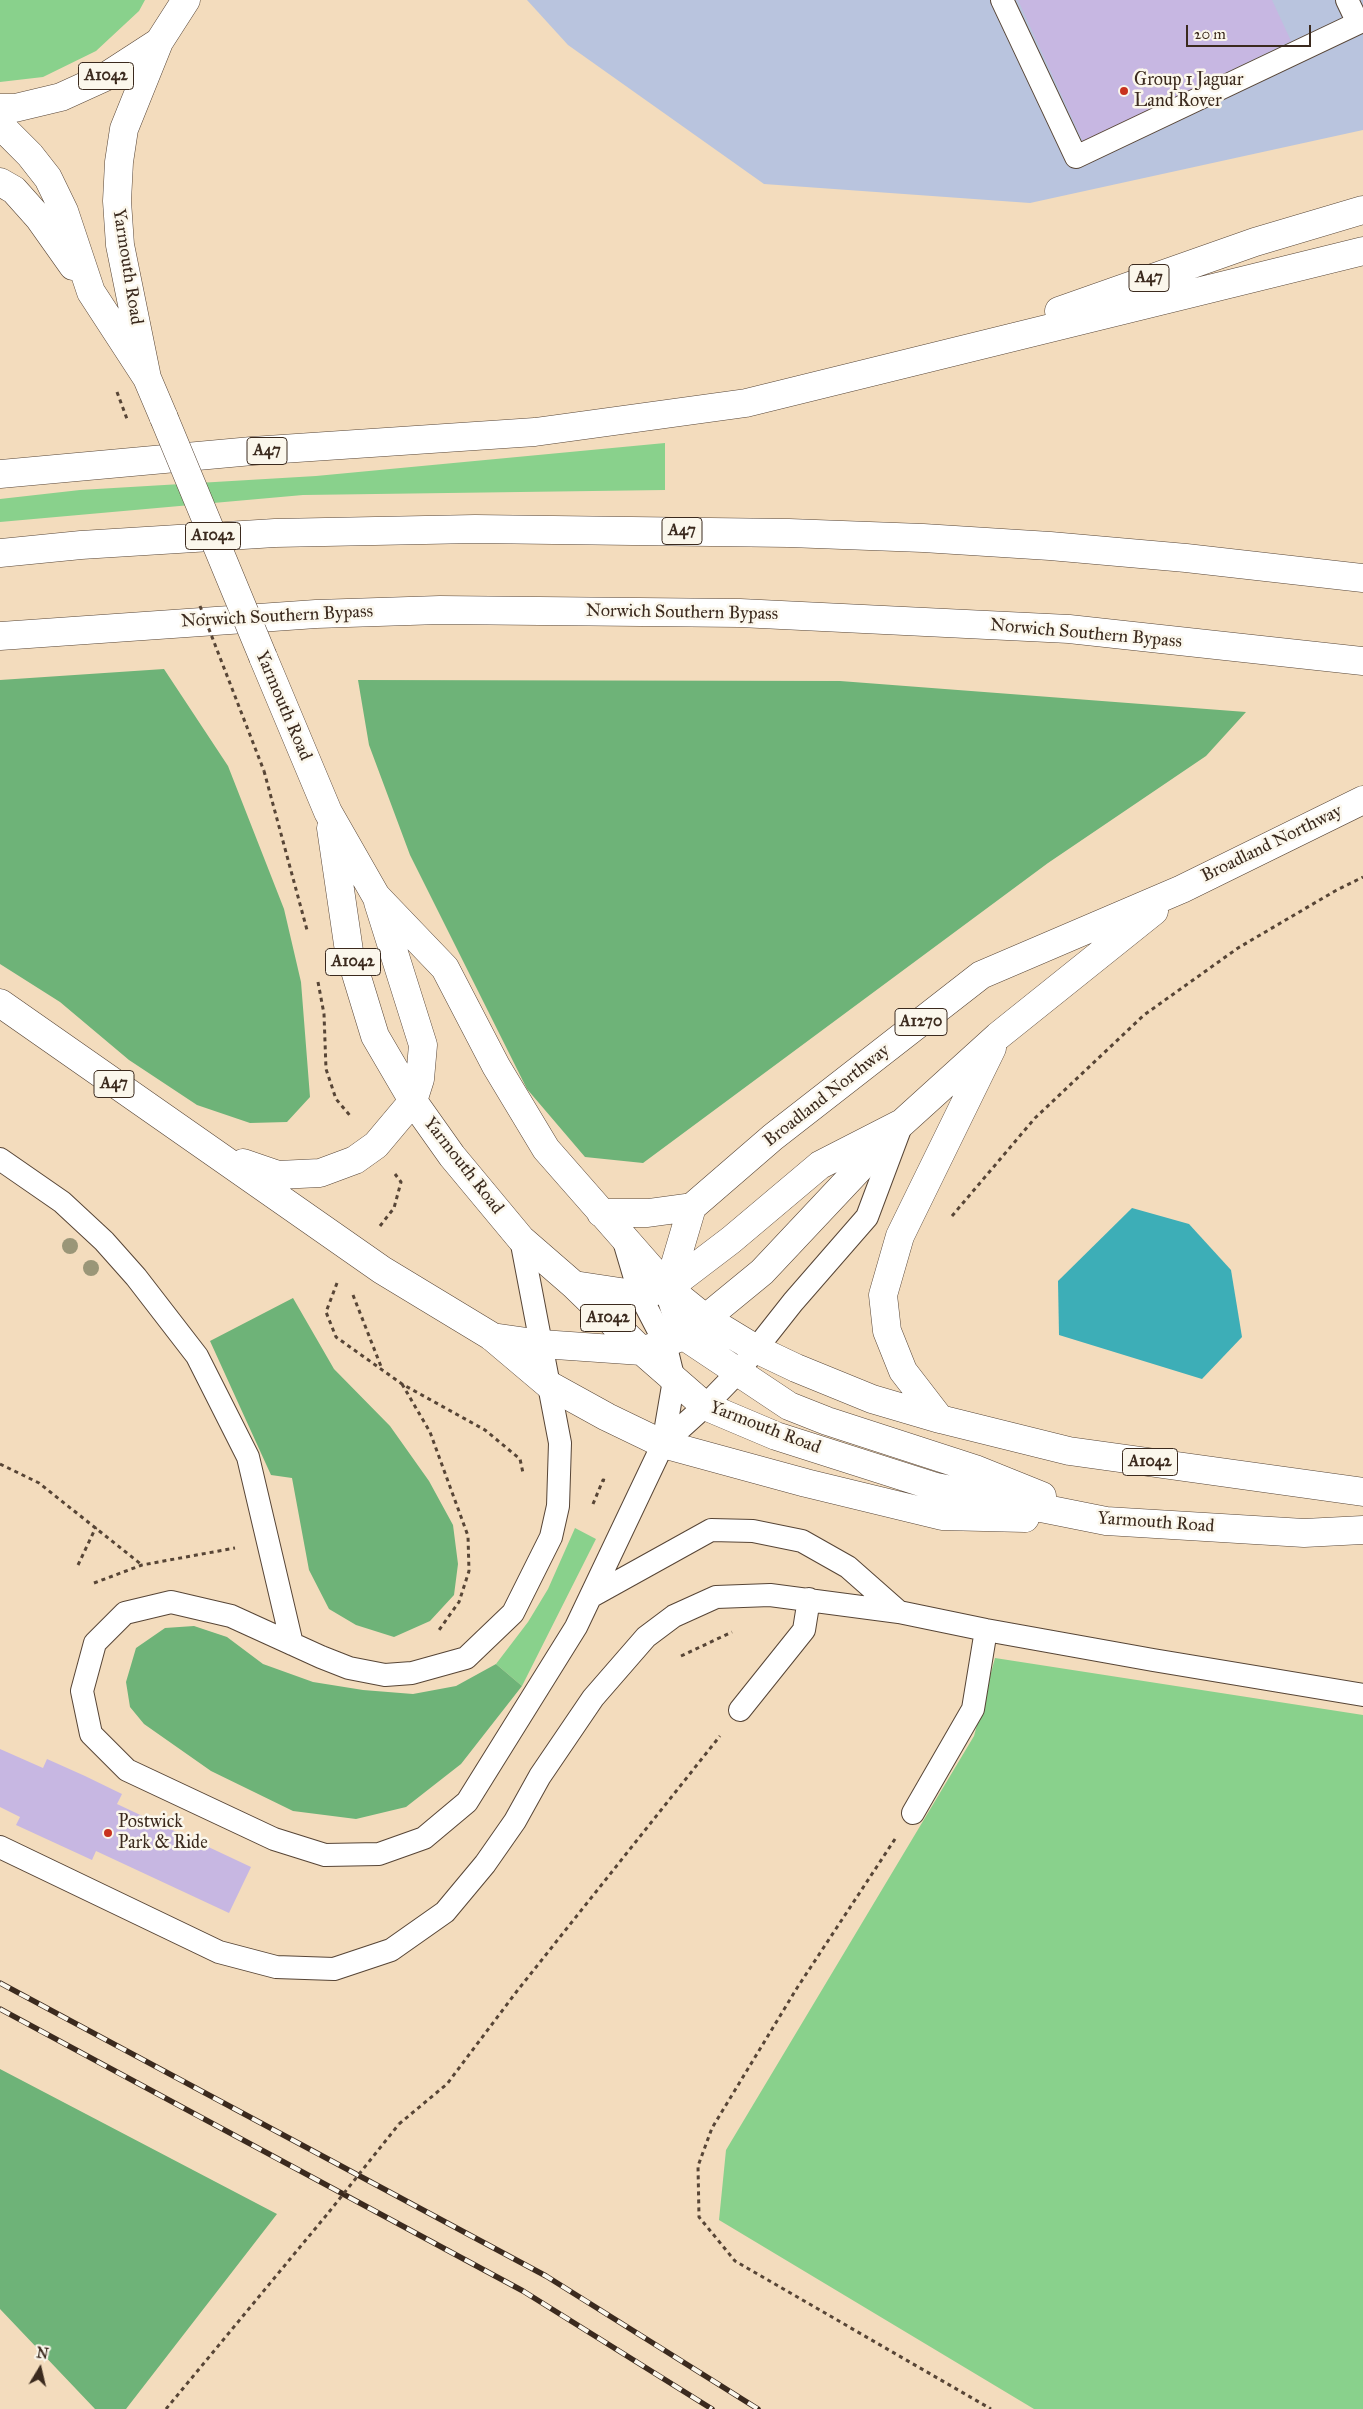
<!DOCTYPE html>
<style>
body{margin:0}
#map{position:relative;width:1363px;height:2409px;overflow:hidden;background:#f3dcbd;font-family:"IM FELL Great Primer",serif}
canvas{display:block}
.north{position:absolute;left:15px;top:2344px;width:50px;height:50px;-webkit-text-stroke:4px #fbf7ec;paint-order:stroke;rotate:9deg;font-size:14px;font-weight:700;line-height:20px;text-align:center;color:#3b2a1e}
.north::after{content:'';display:block;margin:auto;width:18px;height:22px;background:#3b2a1e;clip-path:polygon(50% 0,100% 100%,50% 72%,0 100%)}
.scale{position:absolute;left:1186px;top:25px;width:125px;height:22px;box-sizing:border-box;border:2px solid #3b2a1e;border-top:0;padding-left:6px;font-size:15px;line-height:18px;white-space:nowrap;color:#3b2a1e;-webkit-text-stroke:4px #fbf7ec;paint-order:stroke}
</style>
<div id="map">
<canvas width="1363" height="2409"></canvas>
<div class="north">N</div>
<div class="scale">20 m</div>
</div>
<script>
const g = document.querySelector('canvas').getContext('2d');
g.lineJoin = 'round';
function fillPath(path, color) { g.fillStyle = color; g.fill(path, 'evenodd'); }
const toPath = rows => new Path2D(rows.map(r => 'M' + r).join(''));
function trace(path, color, width, dash) { g.strokeStyle = color; g.lineWidth = width; g.lineCap = dash ? 'butt' : 'round'; g.setLineDash(dash || []); g.stroke(path); }
function label(font, color, halo, rows, align = 'center') {
  g.font = font + ' "IM FELL Great Primer",serif'; g.lineWidth = 5; g.setLineDash([]); g.textBaseline = 'middle'; g.strokeStyle = halo; g.fillStyle = color; for (const [text, x, y, turn = 0] of rows) {
    g.save(); g.translate(x, y); g.rotate((+turn || 0) * Math.PI / 180); g.textAlign = isNaN(turn) ? turn : align; if (halo) g.strokeText(text, 0, 0); g.fillText(text, 0, 0); g.restore();
  }
}
const industrial = toPath([
 [527,0,1363,0,1363,130,1030,203,764,184,568,45]
]);
const green = toPath([
 [0,0,145,0,139,11,96,51,43,77,0,82],
 [665,443,665,490,303,495,0,522,0,499,80,490,316,476],
 [575,1528,596,1539,522,1686,496,1664,528,1622,548,1589],
 [995,1658,1363,1715,1363,2409,1034,2409,719,2220,726,2150,974,1736]
]);
const forest = toPath([
 [164,669,228,766,284,909,301,982,310,1097,287,1122,250,1123,197,1105,129,1060,60,1002,0,964,0,680],
 [358,680,840,681,1246,712,1206,756,1048,863,643,1163,585,1157,527,1089,410,855,369,745],
 [293,1298,334,1369,390,1426,429,1481,453,1525,458,1564,454,1595,430,1621,394,1637,356,1625,329,1609,309,1570,292,1478,271,1475,210,1341],
 [194,1626,227,1637,263,1664,313,1682,363,1690,413,1694,456,1686,496,1664,522,1686,461,1764,406,1807,356,1819,293,1811,211,1771,144,1724,130,1707,126,1682,136,1648,165,1628],
 [0,2069,277,2214,126,2409,95,2409,0,2309]
]);
const water = toPath([
 [1132,1208,1189,1224,1231,1270,1242,1337,1202,1379,1059,1335,1058,1281]
]);
const building = toPath([
 [1018,0,1272,0,1291,41,1083,142],
 [0,1749,43,1768,47,1759,85,1776,122,1794,117,1804,251,1867,229,1913,96,1851,92,1860,16,1825,20,1817,0,1807]
]);
const path = toPath([
 [264,771,307,930],
 [318,982,324,1014,326,1069,336,1099,352,1118],
 [952,1216,1035,1118,1144,1015,1238,948,1335,891,1363,877],
 [380,1226,394,1208,401,1182,395,1174],
 [337,1283,326,1312,336,1337,402,1384,485,1430,520,1459,523,1473],
 [353,1295,382,1369],
 [402,1384,430,1432,468,1536,469,1571,459,1602,439,1630],
 [0,1464,39,1483,142,1565],
 [593,1504,603,1480,607,1481],
 [78,1565,96,1527],
 [94,1583,142,1565,235,1548],
 [681,1656,732,1632],
 [895,1839,797,1988,712,2128,698,2166,699,2217,735,2261,991,2409],
 [399,2124,447,2084,517,1991,720,1736],
 [166,2409,329,2212]
]);
const lane = toPath([
 [1002,0,1076,157,1358,23,1347,0],
 [0,1159,62,1202,104,1241,136,1277,197,1356,248,1457,292,1644],
 [521,1239,560,1443,558,1506,551,1537,513,1613,466,1658,412,1673,385,1675,349,1668,321,1657,231,1616,171,1602,125,1613,95,1643,82,1691,91,1734,127,1770,274,1839,325,1855,379,1854,424,1838,467,1802,576,1627,663,1444,674,1380,665,1343,640,1295,624,1241],
 [663,1444,705,1406,737,1373,793,1302,867,1217,900,1129],
 [592,1596,711,1530,753,1531,802,1541,848,1567,899,1612],
 [740,1710,804,1630,809,1599],
 [913,1813,973,1709,986,1630],
 [0,1847,219,1952,276,1967,334,1969,391,1950,445,1912,485,1864,515,1821,540,1776,593,1698,646,1637,674,1616,716,1597,770,1595,899,1612,986,1630,1153,1660,1363,1695]
]);
const highway = toPath([
 [0,108,15,108,61,97,105,77,159,42,186,0],
 [0,125,30,155,48,178,64,211,91,292,147,378,164,418],
 [0,182,14,190,39,218,73,266],
 [1059,311,1255,242,1363,210],
 [147,378,120,245,117,201,119,162,124,129,159,42],
 [0,474,252,451,535,432,746,403,1363,251],
 [0,553,81,545,275,533,475,529,789,533,923,538,1050,546,1186,558,1363,578],
 [0,636,316,614,440,610,740,613,1069,629,1363,661],
 [263,657,328,812,376,896,445,968,496,1066,546,1149,668,1288,705,1318,756,1349,796,1368,872,1399,940,1419,1069,1451,1363,1492],
 [331,828,349,951,375,1036,413,1101,452,1156,521,1239,574,1285,642,1351,705,1406,776,1436,936,1487,1106,1521,1304,1533,1363,1530],
 [0,1003,382,1270,491,1336,549,1385,607,1417,663,1444,806,1483,942,1516,1025,1518],
 [243,1163,278,1175,320,1173,355,1160,376,1145,413,1101,420,1079,423,1045,378,902],
 [601,1213,648,1213,692,1207,773,1137,981,975,1182,889,1363,800],
 [574,1285,640,1295,668,1288,731,1240,820,1165,902,1123,998,1036,1154,911],
 [668,1288,684,1336,789,1406,827,1421,975,1469,1042,1496],
 [668,1288,692,1207],
 [492,1337,541,1344,642,1351,684,1336,762,1272,889,1137],
 [940,1419,903,1371,887,1331,883,1295,900,1236,992,1048]
]);
const rail = toPath([
 [0,1983,546,2276,758,2409],
 [0,2009,523,2291,712,2409]
]);
const pathBridge = toPath([
 [117,392,127,419],
 [200,606,264,771],
 [329,2212,399,2124]
]);
const highwayBridge = toPath([
 [164,418,263,657]
]);
const trees = [
 [70,1246],
 [91,1268]
];
const markers = [
 [1124,91,5,"#c8321e"],
 [108,1833,5,"#c8321e"]
];
const shields = [
 [106,76,55],
 [1149,278,40],
 [267,451,40],
 [682,531,40],
 [213,536,55],
 [353,962,55],
 [921,1022,52],
 [114,1084,40],
 [608,1318,55],
 [1150,1462,55]
];
const shieldNames = [
 ["A1042",106,76],
 ["A47",1149,278],
 ["A47",267,451],
 ["A47",682,531],
 ["A1042",213,536],
 ["A1042",353,962],
 ["A1270",921,1022],
 ["A47",114,1084],
 ["A1042",608,1318],
 ["A1042",1150,1462]
];
const poiNames = [
 ["Group 1 Jaguar",1134,81],
 ["Land Rover",1134,102],
 ["Postwick",118,1823],
 ["Park & Ride",118,1844]
];
const streetNames = [
 ["Yarmouth Road",127,267,81],
 ["Norwich Southern Bypass",682,613,1],
 ["Norwich Southern Bypass",277,617,-3],
 ["Norwich Southern Bypass",1086,634,5],
 ["Yarmouth Road",283,706,67],
 ["Broadland Northway",1272,844,-26],
 ["Broadland Northway",827,1096,-38],
 ["Yarmouth Road",463,1166,52],
 ["Yarmouth Road",765,1428,21],
 ["Yarmouth Road",1156,1523,4]
];
fillPath(industrial, '#b9c4de');
fillPath(green, '#89d18c');
fillPath(forest, '#6eb378');
fillPath(water, '#3daeb7');
fillPath(building, '#c7b7e2');
trace(lane, '#574536', 24);
trace(highway, '#574536', 29);
trace(path, '#574536', 3, [4, 4]);
trace(lane, '#fff', 22);
trace(highway, '#fff', 28);
trace(rail, '#3b2a1e', 5.5);
trace(rail, '#fbf7ec', 4, [11]);
trace(highwayBridge, '#574536', 29, []);
trace(pathBridge, '#574536', 3, [4, 4]);
trace(highwayBridge, '#fff', 28);
g.fillStyle = '#9a9678';
for (const [x, y] of trees) { g.beginPath(); g.arc(x, y, 8, 0, 2 * Math.PI); g.fill(); }
for (const [x, y, r, color] of markers) { const dot = new Path2D(); dot.arc(x, y, r, 0, 2 * Math.PI); g.fillStyle = color; g.fill(dot); trace(dot, '#fbf7ec', 2); }
for (const [x, y, w] of shields) { const box = new Path2D(); box.roundRect(x - w / 2, y - 13.5, w, 27, 4); g.fillStyle = '#fbf7ec'; g.fill(box); trace(box, '#3b2a1e', 1); }
label('bold 16px', '#3b2a1e', null, shieldNames);
label('18px', '#3b2a1e', '#fbf7ec', poiNames, 'left');
label('18px', '#3b2a1e', '#fbf7ec', streetNames);
</script>
